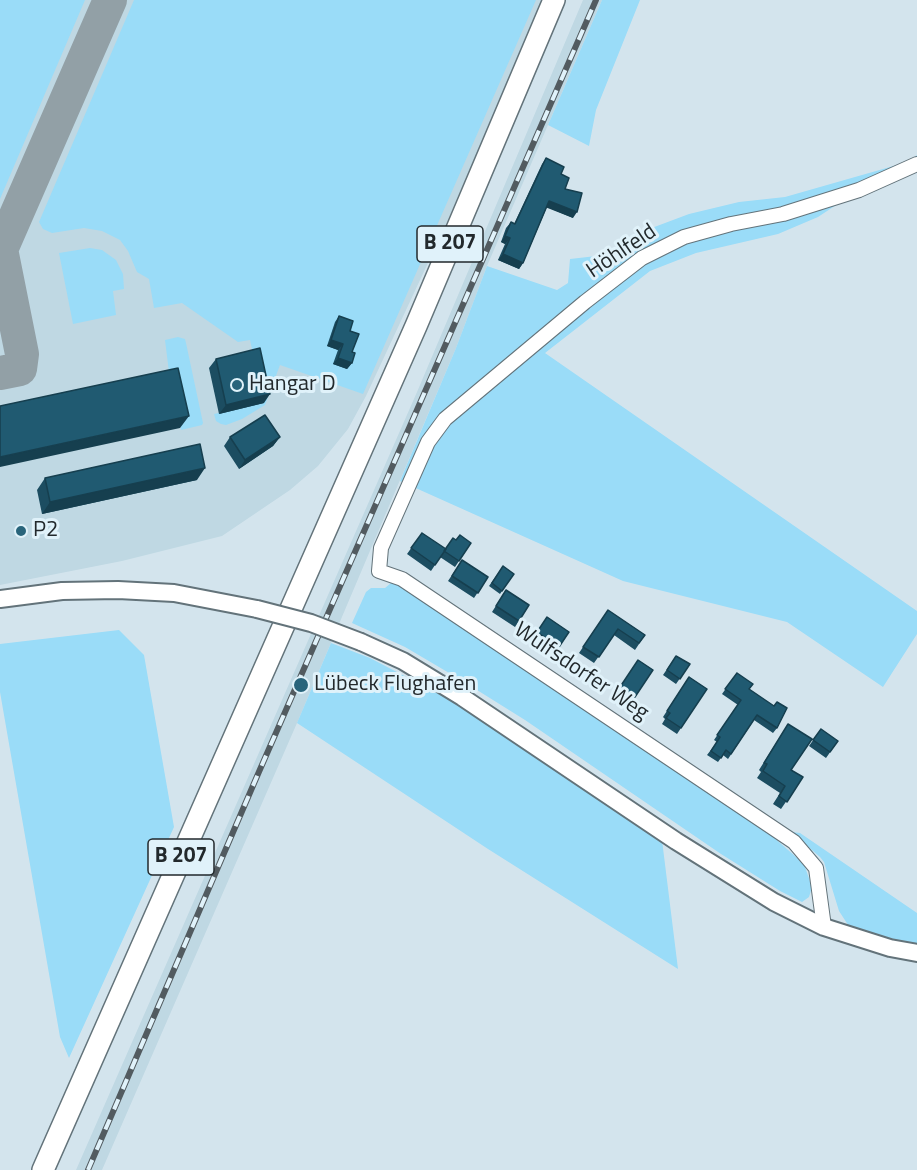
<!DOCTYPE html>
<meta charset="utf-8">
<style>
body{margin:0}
canvas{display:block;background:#d3e4ed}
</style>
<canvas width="917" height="1170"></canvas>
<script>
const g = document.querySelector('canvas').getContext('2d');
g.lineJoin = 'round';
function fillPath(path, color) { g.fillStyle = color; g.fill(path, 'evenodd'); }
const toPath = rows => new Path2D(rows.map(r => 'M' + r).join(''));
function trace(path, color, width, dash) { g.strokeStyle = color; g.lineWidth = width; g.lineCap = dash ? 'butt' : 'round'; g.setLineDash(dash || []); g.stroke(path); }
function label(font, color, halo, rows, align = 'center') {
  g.font = font + ' "Titillium Web",sans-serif'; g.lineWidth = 6; g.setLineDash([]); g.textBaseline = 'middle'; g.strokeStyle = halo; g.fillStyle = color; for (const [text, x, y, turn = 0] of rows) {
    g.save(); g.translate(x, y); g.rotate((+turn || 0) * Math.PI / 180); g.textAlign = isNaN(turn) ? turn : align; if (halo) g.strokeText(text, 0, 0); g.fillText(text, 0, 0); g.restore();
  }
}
const built = toPath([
 [0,0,543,0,447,222,366,396,348,429,318,466,290,490,222,536,122,561,0,585],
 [583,0,602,0,487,266,456,348,297,723,102,1170,76,1170,417,392]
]);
const green = toPath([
 [0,0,85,0,0,199],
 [134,0,536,0,363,394,280,365,265,405,242,419,226,425,221,424,216,421,214,414,264,403,250,340,238,342,182,303,154,308,149,279,137,272,128,251,120,240,102,231,84,228,52,233,43,229,39,222],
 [602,0,640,0,596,110,589,146,548,125],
 [917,155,917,164,859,190,818,217,778,234,696,253,650,271,545,353,917,611,917,634,883,687,787,622,623,581,400,481,456,348,487,266,557,290,568,283,570,259,605,255,649,229,689,214,739,202,785,197,911,161],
 [90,248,102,250,116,260,123,274,124,289,113,291,116,315,73,324,59,253],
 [178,337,185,339,186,343,203,423,202,425,181,430,170,380,165,340],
 [391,583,397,583,771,835,804,864,812,887,809,897,802,902,780,891,721,854,525,720,461,680,405,647,352,623,366,592,371,588,385,588],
 [119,630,144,655,174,827,69,1058,60,1037,0,692,0,644],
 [331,643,370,658,464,707,662,840,678,969,488,849,297,723],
 [791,832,800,833,917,913,917,948,852,931,839,911,824,862,820,857]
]);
const taxiway = toPath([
 [0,252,110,0],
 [0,373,20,369,22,354,1,249]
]);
const minor = toPath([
 [824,927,816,868,794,842,402,579,379,571,381,548,428,442,445,419,585,302,642,258,684,237,731,224,783,214,859,190,917,164]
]);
const tertiary = toPath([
 [0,599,62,591,118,590,174,593,257,609],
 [361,642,403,661,462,697,676,841,774,902,824,927,890,948,917,953]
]);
const primary = toPath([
 [43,1170,416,326,554,0]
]);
const rail = toPath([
 [88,1170,258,774,596,0]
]);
const tertiaryBridge = toPath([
 [257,609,311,623,361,642]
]);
const wall = toPath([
 [546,158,561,174,573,218,547,207,523,263,519,269,498,260,505,244,501,242,506,228,511,222,514,224,542,164],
 [339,316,350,331,352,352,352,363,347,369,333,364,338,350,327,346,335,322],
 [216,359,264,403,219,414,209,368],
 [230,437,280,437,273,446,239,469,224,446],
 [45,478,197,480,42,514,37,490],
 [422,533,445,549,471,543,455,567,440,557,441,556,431,571,407,554],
 [462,560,488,577,474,598,448,581],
 [503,566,514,574,500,594,489,586],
 [506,590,529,605,515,627,492,612],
 [608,610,645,635,635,650,614,635,594,663,579,653],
 [547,617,569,632,555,653,533,638],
 [676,656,690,664,676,684,663,675],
 [638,660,653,670,631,703,616,693],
 [737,673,777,728,773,733,754,720,728,759,723,755,718,762,707,755,717,742,714,740,738,705,722,694],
 [689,677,707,689,677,734,662,724,665,719,663,717],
 [788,724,791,770,803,777,781,809,773,804,780,793,757,778,761,772,759,770],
 [821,729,838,741,826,758,809,746]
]);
const shadedWall = toPath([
 [549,201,577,212,573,218,545,207],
 [505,236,510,238,505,244,501,242],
 [503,254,523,263,519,269,498,260],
 [331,340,343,344,338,350,327,346],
 [338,358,352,363,347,369,333,364],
 [270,394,264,403,219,414,226,405],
 [189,416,180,428,0,467,0,457],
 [280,437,273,446,239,469,245,460],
 [205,468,197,480,42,514,50,502]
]);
const building = toPath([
 [546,158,564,167,561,174,569,178,565,189,582,193,577,212,549,201,523,263,503,254,510,238,505,236,511,222,515,224,546,158],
 [339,316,353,321,350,331,359,334,352,352,355,353,352,363,338,358,343,344,331,340,339,316],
 [260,348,270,394,226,405,216,359,260,348],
 [178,368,189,416,0,457,0,406,178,368],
 [265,415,280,437,245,460,230,437,265,415],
 [200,444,205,468,50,502,45,478,200,444],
 [422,533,446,549,435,565,411,548,422,533],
 [460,535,471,543,459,561,444,551,453,538,456,540,460,535],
 [462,560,488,577,478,593,452,576,462,560],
 [503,566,514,574,502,591,492,583,503,566],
 [506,590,529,605,519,621,496,606,506,590],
 [608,610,645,635,639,643,618,629,599,657,583,647,608,610],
 [547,617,569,632,559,647,537,632,547,617],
 [676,656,690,664,680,679,667,670,676,656],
 [638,660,653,670,635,697,620,687,638,660],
 [737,673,753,684,749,689,774,706,777,702,787,708,777,728,757,715,731,754,726,750,721,758,711,751,720,737,717,735,741,700,725,689,737,673],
 [689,677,707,689,681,728,666,718,670,713,667,711,689,677],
 [788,724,812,739,791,770,803,777,787,802,779,796,785,786,763,771,767,764,764,763,788,724],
 [821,729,838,741,830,752,813,740,821,729]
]);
const markers = [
 [237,385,6,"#28647b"],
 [21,531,6,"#28647b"],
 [301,685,8,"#28647b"]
];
const shields = [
 [450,244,66],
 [181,857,66]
];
const shieldNames = [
 ["B 207",450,244],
 ["B 207",181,857]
];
const streetNames = [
 ["Höhlfeld",622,252,-34],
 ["Wulfsdorfer Weg",581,672,34]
];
const poiNames = [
 ["Hangar D",249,385],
 ["P2",33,531],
 ["Lübeck Flughafen",314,685]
];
fillPath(built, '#bfd8e3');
fillPath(green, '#9adcf8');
trace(taxiway, '#92a0a6', 34);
trace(minor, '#63737a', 16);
trace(tertiary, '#63737a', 20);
trace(primary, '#63737a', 24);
trace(minor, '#fff', 14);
trace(tertiary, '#fff', 16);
trace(primary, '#fff', 21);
trace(rail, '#525b60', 6);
trace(rail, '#e0f2fa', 4, [11]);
trace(tertiaryBridge, '#63737a', 20, []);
trace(tertiaryBridge, '#fff', 16);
fillPath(wall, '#1c4d61');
fillPath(shadedWall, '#163f4f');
fillPath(building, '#205a71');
trace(building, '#163f4f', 1.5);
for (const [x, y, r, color] of markers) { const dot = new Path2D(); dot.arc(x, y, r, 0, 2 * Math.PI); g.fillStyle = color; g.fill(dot); trace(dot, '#e0f2fa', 2); }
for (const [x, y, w] of shields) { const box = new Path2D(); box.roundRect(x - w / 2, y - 18, w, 36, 4.5); g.fillStyle = '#e0f2fa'; g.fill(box); trace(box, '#22292c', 1.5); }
label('bold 21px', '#22292c', null, shieldNames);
label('22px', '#22292c', '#e0f2fa', streetNames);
label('22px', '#22292c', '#e0f2fa', poiNames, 'left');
</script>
